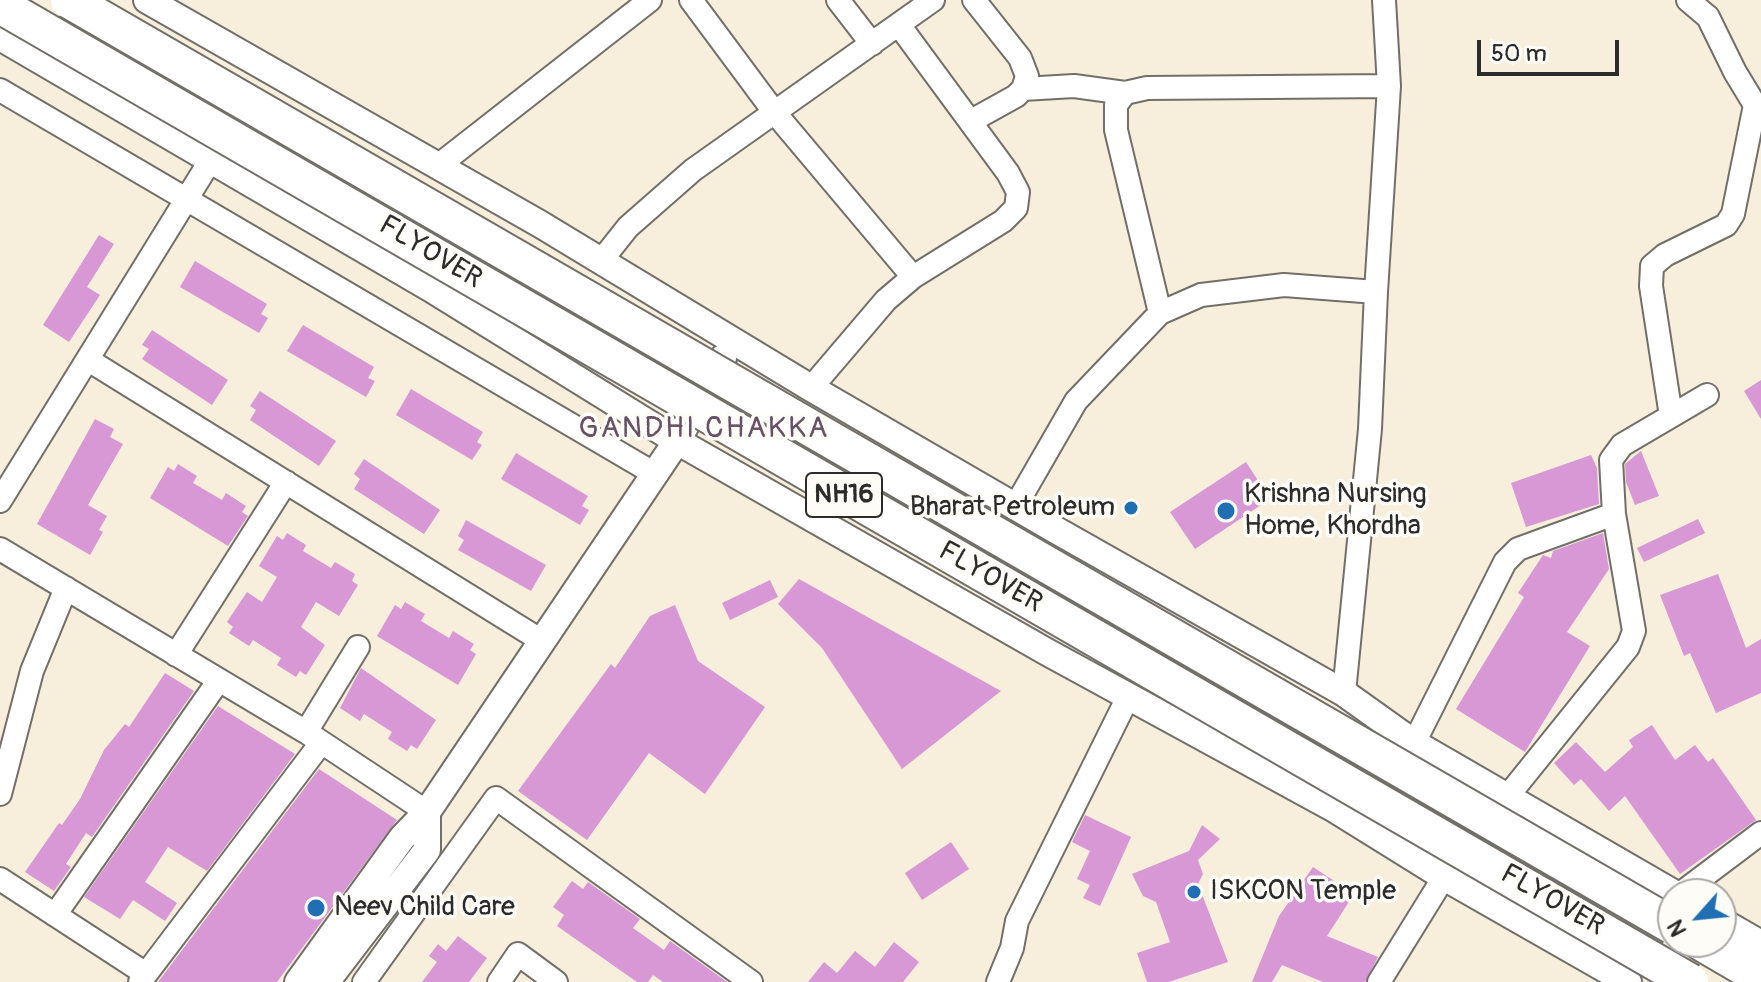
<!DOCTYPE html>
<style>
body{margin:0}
#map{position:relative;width:1761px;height:982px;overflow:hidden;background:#f7eedc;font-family:Pangolin,sans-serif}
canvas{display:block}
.north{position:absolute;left:1657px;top:878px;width:80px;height:80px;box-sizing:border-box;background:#fdfcf7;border:2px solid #a9a8a5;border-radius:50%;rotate:243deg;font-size:22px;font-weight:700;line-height:32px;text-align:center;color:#2b2b2b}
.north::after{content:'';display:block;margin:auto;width:28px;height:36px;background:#1f6fb2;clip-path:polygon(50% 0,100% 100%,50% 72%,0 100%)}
.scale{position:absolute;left:1477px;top:40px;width:142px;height:36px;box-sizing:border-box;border:4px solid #2b2b2b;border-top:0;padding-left:10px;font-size:24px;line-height:28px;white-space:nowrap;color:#2b2b2b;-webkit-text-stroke:6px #fdfcf7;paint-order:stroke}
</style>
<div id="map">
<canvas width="1761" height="982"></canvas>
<div class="north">N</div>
<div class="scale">50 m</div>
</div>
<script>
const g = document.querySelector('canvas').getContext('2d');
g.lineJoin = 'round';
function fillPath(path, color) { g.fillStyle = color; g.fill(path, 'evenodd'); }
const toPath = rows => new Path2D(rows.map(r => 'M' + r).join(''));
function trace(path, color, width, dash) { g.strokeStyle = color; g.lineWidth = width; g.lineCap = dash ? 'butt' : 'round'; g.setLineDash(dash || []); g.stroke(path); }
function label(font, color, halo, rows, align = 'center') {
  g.font = font + ' Pangolin,sans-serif'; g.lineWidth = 7; g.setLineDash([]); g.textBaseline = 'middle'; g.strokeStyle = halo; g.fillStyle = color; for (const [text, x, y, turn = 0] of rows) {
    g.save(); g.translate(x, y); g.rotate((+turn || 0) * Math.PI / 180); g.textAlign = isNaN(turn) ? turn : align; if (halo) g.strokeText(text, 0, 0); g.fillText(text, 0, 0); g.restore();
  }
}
const building = toPath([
 [99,235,114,244,87,287,100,295,69,342,43,325],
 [195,261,267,304,261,314,268,318,259,333,180,287],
 [303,325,374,367,368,378,375,381,366,397,287,351],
 [152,330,228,380,212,405,142,359,149,349,142,345],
 [1761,380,1761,419,1744,391],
 [411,389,483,432,477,442,482,445,472,460,396,415],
 [260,391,336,441,319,466,250,420,256,410,250,406],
 [95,419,114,429,110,437,123,444,88,505,107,516,99,530,103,532,90,555,37,524],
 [1641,451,1659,496,1635,505,1626,482,1625,464],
 [516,453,588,496,582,506,589,510,580,525,501,479],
 [1591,455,1597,468,1599,504,1526,527,1511,483],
 [364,459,440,510,424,534,354,489,360,479,354,474],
 [1246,462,1270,499,1195,549,1170,512],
 [178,464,197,476,193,483,222,500,226,493,246,506,242,512,248,516,228,546,150,498,168,467,174,471],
 [1698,519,1705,533,1644,562,1637,548],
 [466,520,546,565,531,591,458,550,464,540,458,536],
 [287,533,306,545,303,551,331,568,335,562,355,574,352,581,358,585,339,616,316,602,301,627,325,645,306,675,300,671,296,677,277,665,281,658,253,640,249,646,229,633,233,627,227,622,247,592,262,602,277,577,259,566,277,536,283,540],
 [1603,533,1609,569,1567,632,1590,646,1525,752,1456,709,1524,597,1518,593,1543,555,1551,558,1553,551],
 [1718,574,1746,648,1761,639,1761,693,1716,713,1690,653,1684,656,1660,595],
 [799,579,1001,691,902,769,822,648,778,604],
 [770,580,778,597,730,620,722,603],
 [405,602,425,614,421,621,449,638,453,631,474,644,470,650,476,654,458,685,377,636,395,605,401,609],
 [675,605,698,661,765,707,705,794,649,753,587,840,518,791,611,664,615,668,650,616],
 [361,668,436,720,417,749,411,745,407,751,388,739,392,732,364,714,360,721,340,708],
 [165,673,194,691,92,837,86,833,66,864,71,867,54,891,25,872,59,823,62,825,80,799,104,750,125,724,129,727],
 [218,706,295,754,207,871,168,847,145,882,177,903,165,921,133,900,120,919,84,897],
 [1652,725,1675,760,1695,745,1708,762,1713,758,1756,820,1680,874,1625,796,1609,811,1581,779,1574,785,1554,763,1576,742,1605,772,1633,747,1629,740],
 [319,769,397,820,277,982,158,982],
 [1085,815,1131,837,1100,906,1083,898,1090,885,1077,879,1090,851,1072,842],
 [1202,825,1220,839,1198,860,1203,874,1198,884,1228,962,1169,982,1147,982,1137,953,1170,942,1156,902,1143,896,1132,874,1189,851],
 [951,842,969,869,922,900,905,873],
 [1313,867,1354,894,1327,936,1378,957,1365,982,1323,982,1282,965,1272,982,1252,982,1279,916],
 [572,881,583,889,588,882,640,919,633,928,664,950,670,941,727,982,663,982,653,975,648,982,637,982,557,926,564,915,553,907],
 [458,936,487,958,469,982,422,982,437,962,429,956,438,944,446,951],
 [894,942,919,962,903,982,808,982,824,962,837,973,855,951,875,967]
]);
const minor = toPath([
 [691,0,775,113,913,277],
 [838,0,872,44],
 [1688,0,1708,17,1735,72,1755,105,1761,106],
 [1023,89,1074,86,1125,93],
 [0,90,655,474],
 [971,121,1016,96,1023,89,1027,76,1020,58,974,0],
 [439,165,650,0],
 [601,261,628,227,693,170,933,0],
 [1160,313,1116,130,1116,105,1125,93,1147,88,1389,86],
 [90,361,542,641],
 [811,388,886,300,913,277,1003,221,1016,208,1018,192,1008,173,899,25],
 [1671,416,1651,286,1652,266,1665,255,1726,225,1733,214,1755,105],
 [0,501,210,161],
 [1015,507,1076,401,1160,313,1201,295,1284,285,1376,292,1389,86,1384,0],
 [0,549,306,732,427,812],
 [176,655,286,482],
 [1344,693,1370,429,1376,292],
 [306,732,358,647],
 [1414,743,1505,562,1518,549,1614,514],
 [0,794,32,671,66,588],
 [1507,797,1628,647,1634,631,1614,514,1611,460,1622,445,1707,395],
 [0,879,146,974],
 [1680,894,1761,833],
 [55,915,219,680],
 [140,982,321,743],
 [364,982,496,798,751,982],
 [499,982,518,954,556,982],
 [998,982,1012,948,1017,921,1128,697],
 [1379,982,1444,877]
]);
const tertiary = toPath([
 [147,0,540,224,811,388,1054,529,1344,693,1414,743,1675,894],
 [0,37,430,288,677,441,1047,652,1333,808,1444,877,1628,982],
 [1721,921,1761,944],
 [298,982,402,838,427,812,677,441,723,358],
 [326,982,427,850,427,812]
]);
const trunk = toPath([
 [1701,942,1761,977]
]);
const trunkBridge = toPath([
 [69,0,1673,926],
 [0,5,1690,982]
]);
const markers = [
 [1131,508,8,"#1f6fb2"],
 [1226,511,10,"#1f6fb2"],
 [1194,892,8,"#1f6fb2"],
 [316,908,10,"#1f6fb2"]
];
const shields = [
 [844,495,76]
];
const shieldNames = [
 ["NH16",844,495]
];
const streetNames = [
 ["FLYOVER",430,253,31],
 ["FLYOVER",990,578,30],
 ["FLYOVER",1552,901,30]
];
const poiNames = [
 ["Krishna Nursing",1244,495],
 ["Home, Khordha",1244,527],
 ["Bharat Petroleum",1115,508,"right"],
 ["ISKCON Temple",1210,892],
 ["Neev Child Care",334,908]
];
const neighbourhoodNames = [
 ["GANDHI CHAKKA",704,429]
];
fillPath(building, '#d798d5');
trace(minor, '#726f69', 26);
trace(tertiary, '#726f69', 30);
trace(trunk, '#726f69', 40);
trace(minor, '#fff', 22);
trace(tertiary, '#fff', 26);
trace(trunk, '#fff', 36);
trace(trunkBridge, '#726f69', 40, []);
trace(trunkBridge, '#fff', 36);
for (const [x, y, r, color] of markers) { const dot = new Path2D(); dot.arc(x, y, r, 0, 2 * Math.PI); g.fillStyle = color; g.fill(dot); trace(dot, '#fdfcf7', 3); }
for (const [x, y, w] of shields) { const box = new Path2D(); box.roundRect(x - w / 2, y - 22, w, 44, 6); g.fillStyle = '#fdfcf7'; g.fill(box); trace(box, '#2b2b2b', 2); }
label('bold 26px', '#2b2b2b', null, shieldNames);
label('28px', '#2b2b2b', '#fdfcf7', streetNames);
label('28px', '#2b2b2b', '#fdfcf7', poiNames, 'left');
g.letterSpacing = '2px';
label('30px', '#675166', '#fdfcf7', neighbourhoodNames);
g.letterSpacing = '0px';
</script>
